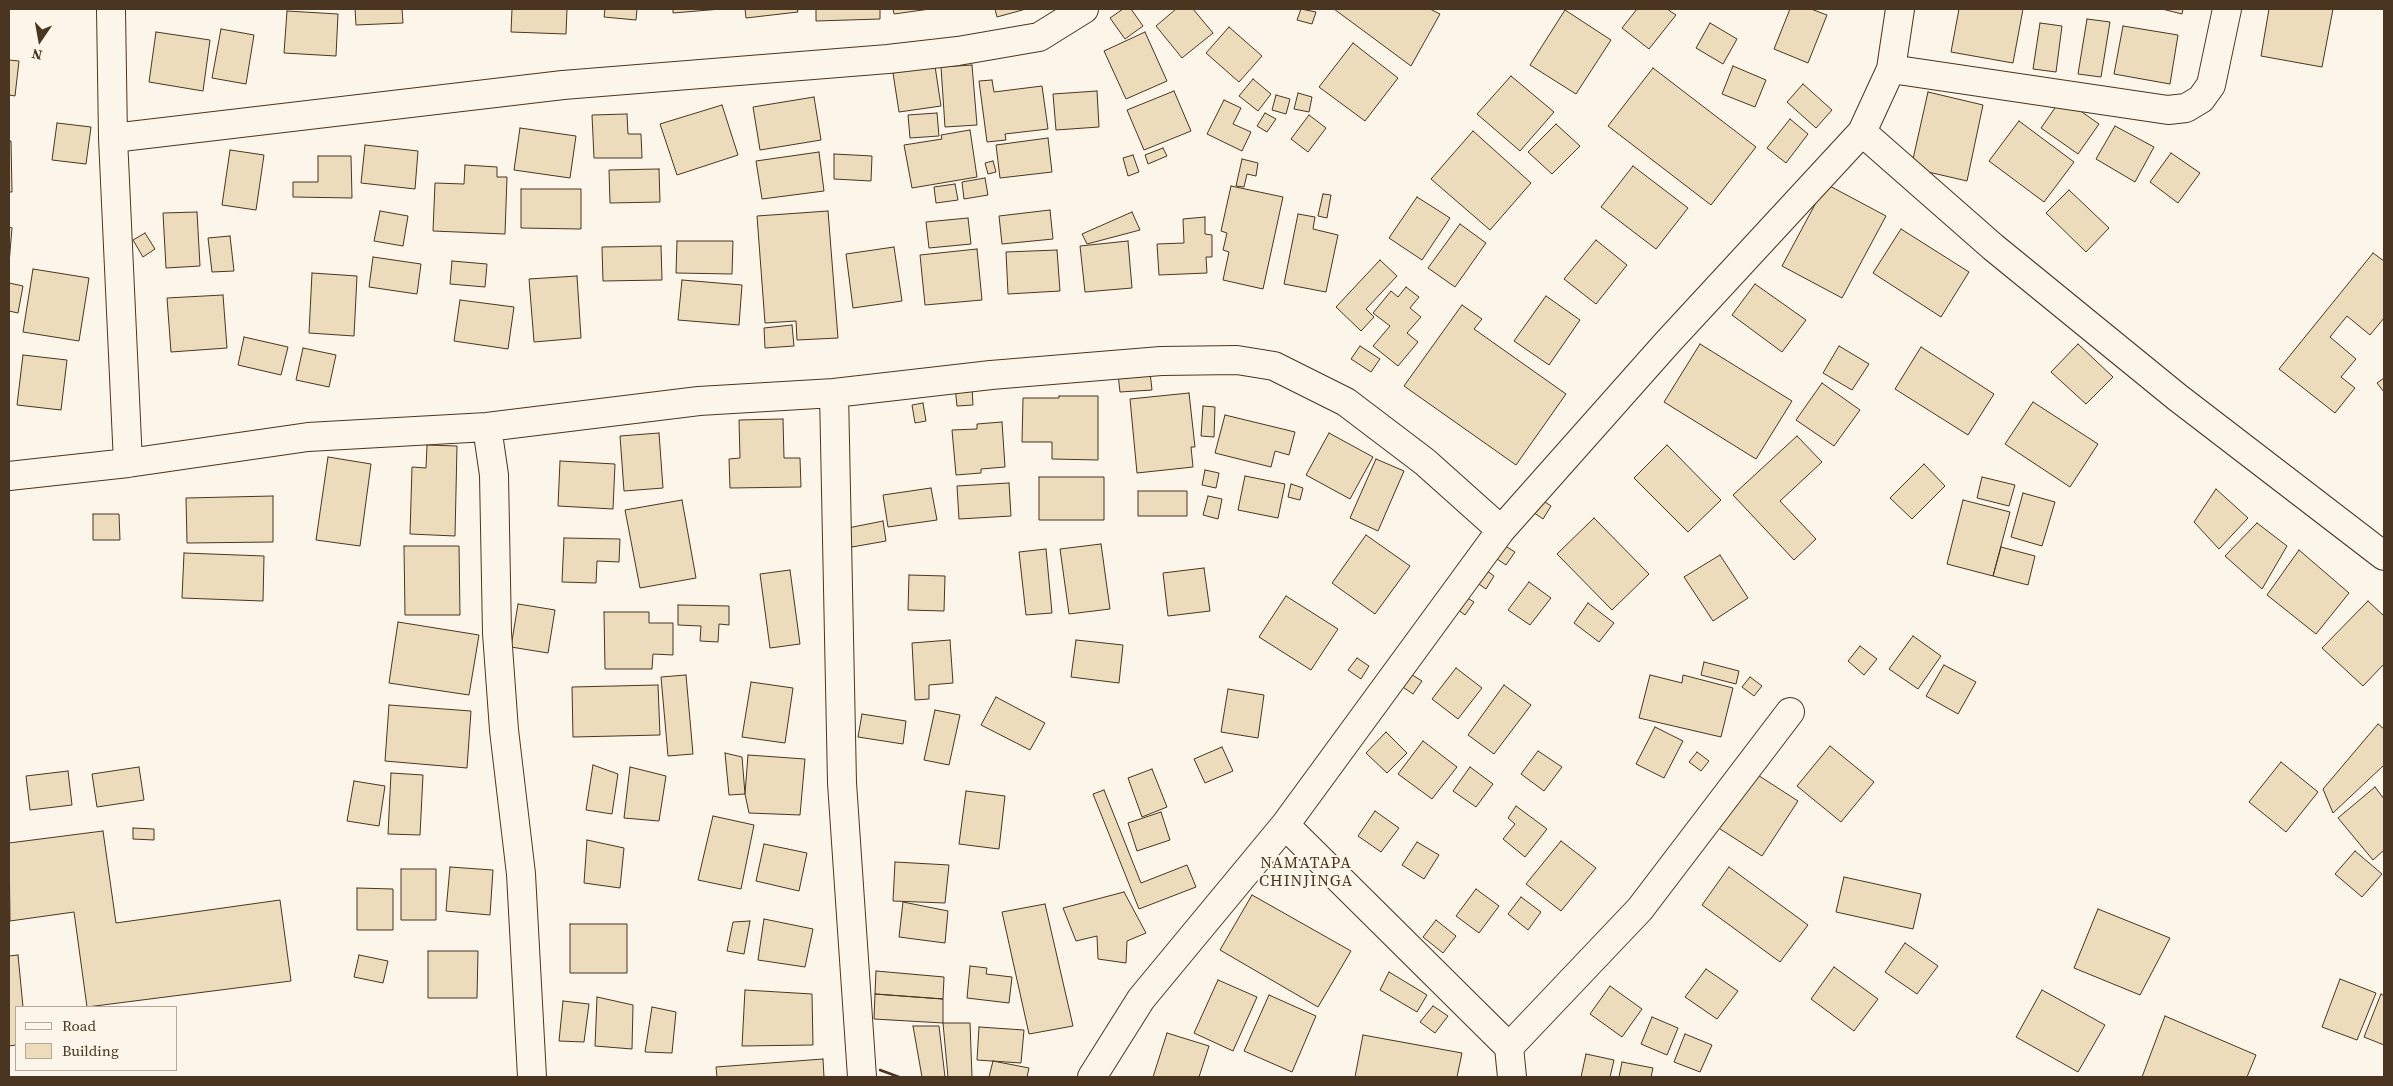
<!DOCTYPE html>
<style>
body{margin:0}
#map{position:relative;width:2393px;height:1086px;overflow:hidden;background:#fbf6e9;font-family:"Source Serif 4",serif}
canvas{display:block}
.frame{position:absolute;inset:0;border:10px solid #4a3520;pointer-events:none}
.legend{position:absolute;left:15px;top:1006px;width:162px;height:65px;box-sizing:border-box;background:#fbf6e9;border:1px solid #b4a999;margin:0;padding:6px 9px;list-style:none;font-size:15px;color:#4a3520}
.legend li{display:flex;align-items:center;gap:10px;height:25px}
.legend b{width:25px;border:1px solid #b4a999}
.north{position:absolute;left:15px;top:15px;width:50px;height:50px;-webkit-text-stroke:4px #fbf6e9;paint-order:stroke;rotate:192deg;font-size:14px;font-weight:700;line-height:20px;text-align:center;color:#4a3520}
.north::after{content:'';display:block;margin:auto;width:18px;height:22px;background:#4a3520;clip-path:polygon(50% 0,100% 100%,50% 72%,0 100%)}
</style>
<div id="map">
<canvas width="2393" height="1086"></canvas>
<div class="frame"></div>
<ul class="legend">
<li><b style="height:6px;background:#fbf6e9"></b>Road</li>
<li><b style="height:14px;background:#ecdcbc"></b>Building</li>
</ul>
<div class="north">N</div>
</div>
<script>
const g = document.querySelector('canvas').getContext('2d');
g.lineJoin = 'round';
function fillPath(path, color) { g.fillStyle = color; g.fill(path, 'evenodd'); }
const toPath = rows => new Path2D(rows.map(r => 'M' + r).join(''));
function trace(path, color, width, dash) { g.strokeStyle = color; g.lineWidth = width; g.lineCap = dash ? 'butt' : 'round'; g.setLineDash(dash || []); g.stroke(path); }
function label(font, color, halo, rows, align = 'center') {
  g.font = font + ' "Source Serif 4",serif'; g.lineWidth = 4; g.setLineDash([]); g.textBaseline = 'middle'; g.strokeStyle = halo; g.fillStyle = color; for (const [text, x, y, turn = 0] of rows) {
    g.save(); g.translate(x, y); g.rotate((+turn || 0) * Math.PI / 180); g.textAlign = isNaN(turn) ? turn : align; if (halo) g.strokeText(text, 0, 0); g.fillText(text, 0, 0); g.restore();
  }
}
const building = toPath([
 [355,9,402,9,403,23,356,25,355,9],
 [512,9,567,9,566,34,511,32,512,9],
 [605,9,637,9,636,20,604,17,605,9],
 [673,9,721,9,673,13,673,9],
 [745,9,797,9,798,12,746,18,745,9],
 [816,9,880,9,880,19,816,21,816,9],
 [893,9,930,9,894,14,893,9],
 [995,9,1026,9,997,17,995,9],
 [1123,9,1131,9,1143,26,1125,39,1110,18,1123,9],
 [1176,9,1193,9,1213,33,1182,58,1156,26,1176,9],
 [1301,9,1316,12,1312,24,1297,20,1301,9],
 [1334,9,1430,9,1440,14,1411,66,1334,9],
 [1637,9,1667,9,1676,15,1649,49,1622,28,1637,9],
 [1790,9,1811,9,1827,15,1808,63,1774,49,1790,9],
 [1959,9,2023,9,2013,63,1951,52,1959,9],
 [2162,9,2183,9,2182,14,2162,9],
 [2269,9,2333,9,2322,67,2261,56,2269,9],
 [1565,10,1611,40,1576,94,1530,65,1565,10],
 [287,11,338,14,336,56,284,53,287,11],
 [2087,19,2110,22,2101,77,2078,74,2087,19],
 [1710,23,1737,39,1723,64,1696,48,1710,23],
 [2040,23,2062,26,2056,72,2033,69,2040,23],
 [2123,26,2178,35,2170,84,2114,74,2123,26],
 [1229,27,1262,56,1239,82,1206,53,1229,27],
 [221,29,254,35,246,84,212,78,221,29],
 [156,32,210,40,203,91,149,82,156,32],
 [1145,32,1167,81,1126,99,1104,51,1145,32],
 [1353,43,1398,78,1365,121,1319,87,1353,43],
 [9,60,19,61,15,96,9,95,9,60],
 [972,65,977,125,945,127,941,67,972,65],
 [935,66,941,106,899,112,893,73,935,66],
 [1733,66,1766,80,1755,107,1722,94,1733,66],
 [1653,68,1756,147,1711,205,1608,126,1653,68],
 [1511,76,1554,112,1520,151,1477,114,1511,76],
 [1253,79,1271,94,1258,111,1239,96,1253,79],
 [992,80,994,92,1042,86,1048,129,1005,134,1006,140,987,142,979,81,992,80],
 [1803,84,1832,110,1816,128,1787,102,1803,84],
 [1097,91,1099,127,1056,130,1053,94,1097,91],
 [1174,91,1191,131,1144,150,1127,110,1174,91],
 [1928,92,1983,105,1967,181,1911,168,1928,92],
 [1298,93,1312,97,1309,112,1294,109,1298,93],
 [1276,95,1290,99,1286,114,1272,110,1276,95],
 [814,97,821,140,760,150,753,107,814,97],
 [2062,98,2099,124,2078,154,2041,128,2062,98],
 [1224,100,1241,108,1233,124,1251,132,1242,151,1207,134,1224,100],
 [722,105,738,155,677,175,660,124,722,105],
 [937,113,939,136,910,138,908,115,937,113],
 [1265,113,1276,119,1267,132,1257,126,1265,113],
 [627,114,628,134,641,134,642,158,594,158,592,115,627,114],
 [1309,115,1326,128,1308,152,1291,139,1309,115],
 [1790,119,1808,134,1786,163,1767,148,1790,119],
 [2019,121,2074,162,2044,202,1989,161,2019,121],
 [57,123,91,127,86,164,52,160,57,123],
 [1556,124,1580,146,1552,174,1528,152,1556,124],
 [2115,126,2154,147,2135,182,2096,159,2115,126],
 [520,128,576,136,570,178,514,170,520,128],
 [970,130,977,177,912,188,904,145,942,139,941,135,970,130],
 [1473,131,1531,183,1490,230,1431,179,1473,131],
 [1048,138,1052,172,1000,178,996,145,1048,138],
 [9,141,11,141,12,192,9,192,9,141],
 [365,145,418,151,415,189,361,183,365,145],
 [1163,148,1167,156,1148,164,1145,155,1163,148],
 [230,150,264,155,256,210,222,205,230,150],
 [819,152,824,191,762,199,756,161,819,152],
 [2171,153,2200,173,2178,203,2150,182,2171,153],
 [834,154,872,156,871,181,834,179,834,154],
 [1133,155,1139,172,1128,176,1123,158,1133,155],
 [318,156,351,156,352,198,293,197,293,182,318,182,318,156],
 [1242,159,1258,163,1256,176,1247,174,1244,187,1236,186,1242,159],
 [993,161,996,172,988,174,985,163,993,161],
 [465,165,497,167,497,177,507,177,505,234,433,231,435,183,464,184,465,165],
 [1633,166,1688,208,1656,249,1601,207,1633,166],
 [659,169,660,202,610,203,609,170,659,169],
 [985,178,988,195,964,199,962,182,985,178],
 [955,184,958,200,936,203,934,187,955,184],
 [1826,184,1886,216,1842,298,1782,266,1826,184],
 [1231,186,1283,197,1263,289,1223,280,1229,252,1223,250,1227,233,1221,231,1231,186],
 [521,189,581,189,581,229,521,228,521,189],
 [2069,190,2109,228,2086,252,2046,213,2069,190],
 [1323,194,1331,195,1327,218,1318,216,1323,194],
 [1417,197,1450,218,1422,260,1389,238,1417,197],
 [1050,210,1053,239,1002,244,999,216,1050,210],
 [380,211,408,216,403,246,374,241,380,211],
 [828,211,838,338,797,340,796,321,765,323,757,216,828,211],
 [197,212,200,266,166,268,163,213,197,212],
 [1132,212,1140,230,1087,244,1082,234,1132,212],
 [1298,214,1315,217,1313,229,1338,235,1326,292,1284,284,1298,214],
 [1205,217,1205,234,1212,235,1212,257,1206,257,1207,273,1159,275,1157,244,1184,243,1183,219,1205,217],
 [968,218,971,244,929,248,926,222,968,218],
 [1460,224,1486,243,1455,287,1428,268,1460,224],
 [9,227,12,228,9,264,9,227],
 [1901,229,1969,272,1941,317,1873,273,1901,229],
 [145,233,155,249,143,257,133,240,145,233],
 [230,236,234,271,212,272,208,238,230,236],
 [1596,240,1627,265,1596,304,1564,279,1596,240],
 [677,241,733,241,732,274,676,273,677,241],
 [1128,241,1132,288,1085,292,1080,246,1128,241],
 [661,246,662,280,603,281,602,247,661,246],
 [894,247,902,301,853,308,846,254,894,247],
 [977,249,982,300,925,305,920,255,977,249],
 [1057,250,1060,291,1008,294,1006,252,1057,250],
 [2373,253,2384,261,2384,318,2370,335,2347,316,2330,337,2356,359,2341,377,2355,388,2335,413,2279,369,2373,253],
 [373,257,421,264,417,294,369,287,373,257],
 [1380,260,1397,276,1366,309,1374,317,1361,331,1336,307,1380,260],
 [452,261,487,264,485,287,450,284,452,261],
 [33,269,89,278,79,341,23,332,33,269],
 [312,273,357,276,354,336,309,333,312,273],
 [577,276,581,338,534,342,529,279,577,276],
 [682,280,742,285,739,325,678,320,682,280],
 [9,283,23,286,18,313,9,311,9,283],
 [1755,284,1806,320,1782,352,1732,315,1755,284],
 [1406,287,1419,297,1410,308,1421,317,1407,333,1418,342,1398,366,1373,346,1390,326,1373,313,1391,291,1398,297,1406,287],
 [223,295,227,348,171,352,167,298,223,295],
 [1546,296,1580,320,1549,365,1514,341,1546,296],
 [460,300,514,307,508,349,454,341,460,300],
 [1462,305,1482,319,1474,329,1566,394,1516,465,1404,386,1462,305],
 [792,325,794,346,765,348,764,328,792,325],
 [244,337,288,347,281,375,238,365,244,337],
 [1700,344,1792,401,1756,459,1664,402,1700,344],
 [2078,344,2113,377,2086,404,2051,372,2078,344],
 [1360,346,1380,359,1371,372,1351,359,1360,346],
 [1839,346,1869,364,1852,390,1823,373,1839,346],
 [1921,347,1994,394,1968,435,1895,389,1921,347],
 [303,348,336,355,329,387,296,380,303,348],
 [23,355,67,360,61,410,17,405,23,355],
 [1150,372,1152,390,1120,392,1118,374,1150,372],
 [2384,378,2384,392,2377,383,2384,378],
 [1822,383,1860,410,1834,446,1796,420,1822,383],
 [972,386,973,405,957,406,955,387,972,386],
 [1189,393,1195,447,1191,447,1193,467,1137,473,1130,399,1189,393],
 [1059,396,1098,396,1098,460,1052,459,1052,442,1022,442,1023,398,1059,398,1059,396],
 [2033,402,2098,444,2070,487,2005,444,2033,402],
 [923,403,926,421,915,423,912,405,923,403],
 [1203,406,1215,407,1214,437,1201,436,1203,406],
 [1225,415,1295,432,1289,455,1275,451,1271,467,1215,453,1225,415],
 [783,419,784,458,800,458,801,487,730,488,729,459,740,458,739,420,783,419],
 [1002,422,1005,467,981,469,981,473,956,475,952,430,977,429,977,424,1002,422],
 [659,433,663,488,624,491,620,436,659,433],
 [1329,433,1373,457,1350,499,1306,475,1329,433],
 [1797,436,1822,462,1780,501,1816,539,1794,560,1733,495,1797,436],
 [427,445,457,446,455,536,410,534,412,467,426,468,427,445],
 [1667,445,1721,500,1688,532,1634,478,1667,445],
 [328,457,371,464,360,546,316,540,328,457],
 [1376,459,1404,471,1378,531,1350,518,1376,459],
 [560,461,615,464,613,509,558,506,560,461],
 [1924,464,1945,486,1912,519,1890,498,1924,464],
 [1205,470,1219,473,1216,488,1202,485,1205,470],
 [1245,476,1285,484,1278,518,1238,510,1245,476],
 [1039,477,1104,477,1104,520,1039,520,1039,477],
 [1982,477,2015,485,2009,506,1977,498,1982,477],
 [1009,483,1011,516,959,519,957,486,1009,483],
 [1291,484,1303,488,1300,500,1288,497,1291,484],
 [931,488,937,520,888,527,883,495,931,488],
 [2216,489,2248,518,2219,549,2194,522,2216,489],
 [1138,491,1187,491,1187,516,1138,516,1138,491],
 [2023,493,2055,502,2042,546,2011,537,2023,493],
 [273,496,273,542,187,543,186,498,273,496],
 [1208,496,1222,499,1218,519,1203,515,1208,496],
 [1539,498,1551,506,1543,519,1530,510,1539,498],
 [682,500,696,578,640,588,625,510,682,500],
 [1963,500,2010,512,1993,576,1947,564,1963,500],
 [93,514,119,514,120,540,93,540,93,514],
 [1594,518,1649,574,1612,610,1557,554,1594,518],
 [883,521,886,541,852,547,848,528,883,521],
 [2257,523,2287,546,2262,589,2225,556,2257,523],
 [1366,535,1410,566,1375,614,1332,583,1366,535],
 [564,538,620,539,619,562,597,561,596,583,562,582,564,538],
 [1101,544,1110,609,1069,614,1060,549,1101,544],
 [1502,544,1515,552,1506,565,1494,557,1502,544],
 [404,546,459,546,460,615,405,615,404,546],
 [2001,547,2035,556,2028,585,1993,576,2001,547],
 [1046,549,1052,613,1026,615,1019,552,1046,549],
 [2299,550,2349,593,2316,634,2267,595,2299,550],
 [184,553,264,556,263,601,182,598,184,553],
 [1720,555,1748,598,1713,621,1684,577,1720,555],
 [1482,567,1494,576,1486,589,1473,580,1482,567],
 [1204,568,1210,611,1168,616,1163,573,1204,568],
 [790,570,800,644,770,648,760,574,790,570],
 [909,575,945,576,944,611,908,610,909,575],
 [1529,582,1551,598,1530,625,1508,610,1529,582],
 [1461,594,1474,602,1465,615,1453,606,1461,594],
 [1286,596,1338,629,1311,670,1259,637,1286,596],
 [2368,601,2384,616,2384,664,2363,686,2322,648,2368,601],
 [1588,603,1614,623,1599,642,1574,623,1588,603],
 [518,604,555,610,548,653,511,647,518,604],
 [678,605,729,606,729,625,719,624,718,642,700,641,701,626,678,625,678,605],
 [604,612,649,612,649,623,673,623,673,655,653,654,652,669,605,669,604,612],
 [398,622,479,635,469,695,389,683,398,622],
 [1913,636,1941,656,1918,689,1889,669,1913,636],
 [950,640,953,683,929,685,929,699,915,700,912,643,950,640],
 [1076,640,1123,645,1119,683,1071,677,1076,640],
 [1860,646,1877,659,1864,675,1848,661,1860,646],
 [1357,658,1369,666,1361,679,1348,670,1357,658],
 [1704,662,1739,671,1736,684,1701,675,1704,662],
 [1944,665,1976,682,1958,714,1926,696,1944,665],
 [1456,668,1482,688,1458,719,1432,699,1456,668],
 [1409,673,1422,681,1413,694,1400,685,1409,673],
 [686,675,693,754,668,756,661,677,686,675],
 [1650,675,1682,683,1683,675,1733,688,1721,737,1639,718,1650,675],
 [1750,677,1762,686,1754,696,1742,687,1750,677],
 [751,682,793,688,785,743,742,737,751,682],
 [658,685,660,735,573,737,572,687,658,685],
 [1504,685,1531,705,1494,754,1468,735,1504,685],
 [1228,689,1264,695,1258,738,1221,732,1228,689],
 [996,697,1045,723,1030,750,981,725,996,697],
 [389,705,471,711,467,768,385,761,389,705],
 [935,710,960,715,949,765,924,760,935,710],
 [862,714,906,721,903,744,858,737,862,714],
 [2378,724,2384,729,2384,765,2333,813,2323,789,2378,724],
 [1655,727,1683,741,1664,778,1636,764,1655,727],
 [1386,732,1407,753,1387,773,1366,753,1386,732],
 [1423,741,1457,767,1432,799,1398,774,1423,741],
 [1830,746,1874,782,1841,822,1797,786,1830,746],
 [1222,747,1233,771,1205,783,1194,759,1222,747],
 [1538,751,1562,767,1544,791,1521,774,1538,751],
 [1697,752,1709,761,1701,771,1689,762,1697,752],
 [725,753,742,757,745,794,729,795,725,753],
 [748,755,805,759,800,815,749,813,745,794,748,755],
 [2281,762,2318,792,2286,832,2249,802,2281,762],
 [593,765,618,774,612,814,586,810,593,765],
 [139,767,144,800,97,807,92,774,139,767],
 [630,767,666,776,659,821,624,818,630,767],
 [1470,767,1493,784,1476,807,1453,791,1470,767],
 [1152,769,1167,807,1142,817,1128,778,1152,769],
 [1750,770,1798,801,1762,856,1714,825,1750,770],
 [68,771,72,805,30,810,26,776,68,771],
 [391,773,423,775,420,835,388,834,391,773],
 [354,781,385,786,379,826,347,821,354,781],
 [2375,787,2384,799,2384,850,2373,860,2338,818,2375,787],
 [1104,790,1141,883,1187,865,1196,887,1139,909,1093,794,1104,790],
 [966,791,1005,796,999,849,959,844,966,791],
 [1516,806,1547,829,1525,857,1503,839,1515,824,1508,818,1516,806],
 [1375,811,1399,828,1381,852,1358,836,1375,811],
 [1161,812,1170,840,1137,851,1128,823,1161,812],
 [713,816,754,825,741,889,698,880,713,816],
 [133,828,154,829,154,840,133,839,133,828],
 [103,831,116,923,280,900,291,981,87,1007,74,912,10,921,9,843,103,831],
 [587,840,624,848,620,888,584,883,587,840],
 [1561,841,1596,868,1561,911,1526,884,1561,841],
 [1417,842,1439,855,1424,879,1402,865,1417,842],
 [764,844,807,853,799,891,756,881,764,844],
 [2355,851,2382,874,2362,897,2335,874,2355,851],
 [895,862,949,865,945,903,893,901,895,862],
 [450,867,493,870,490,915,446,911,450,867],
 [1729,867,1808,925,1780,962,1702,905,1729,867],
 [401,869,436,869,436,920,401,920,401,869],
 [1844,877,1921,894,1913,929,1836,912,1844,877],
 [357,888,393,889,393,930,357,930,357,888],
 [1476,889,1499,906,1479,933,1456,916,1476,889],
 [1124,892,1146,933,1127,941,1126,963,1098,959,1097,936,1076,941,1063,908,1124,892],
 [1252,895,1351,951,1318,1007,1220,950,1252,895],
 [1521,897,1541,912,1528,930,1508,914,1521,897],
 [903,902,948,911,945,943,899,937,903,902],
 [1045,904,1073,1026,1029,1034,1002,912,1045,904],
 [2098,909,2170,938,2140,995,2074,968,2098,909],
 [764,919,813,929,805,967,758,960,764,919],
 [1436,920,1456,936,1443,953,1423,937,1436,920],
 [750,921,744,954,727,951,733,922,750,921],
 [570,924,627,924,627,973,570,973,570,924],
 [1905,943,1938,966,1917,994,1885,972,1905,943],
 [428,951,478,951,477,998,428,998,428,951],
 [18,955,23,1007,16,1007,16,1045,9,1046,9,956,18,955],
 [359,955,388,961,383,983,354,977,359,955],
 [970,966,987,968,986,974,1012,977,1009,1003,967,998,970,966],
 [1834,967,1878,999,1854,1031,1811,999,1834,967],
 [1706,969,1738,991,1717,1019,1685,997,1706,969],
 [876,971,944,977,943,999,875,994,876,971],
 [1389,972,1427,995,1417,1012,1380,990,1389,972],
 [2340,979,2376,993,2357,1040,2322,1027,2340,979],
 [1218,980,1257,997,1233,1051,1194,1033,1218,980],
 [1610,986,1642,1009,1622,1037,1590,1014,1610,986],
 [745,990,812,994,813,1045,742,1046,745,990],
 [2042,990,2105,1025,2078,1072,2016,1037,2042,990],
 [875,994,943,999,943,1023,874,1019,875,994],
 [2381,994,2384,996,2384,1045,2364,1037,2381,994],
 [1269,995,1316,1016,1292,1072,1244,1051,1269,995],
 [597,997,633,1005,632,1049,595,1046,597,997],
 [563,1001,589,1004,584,1042,559,1041,563,1001],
 [1433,1006,1448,1016,1435,1033,1420,1022,1433,1006],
 [652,1007,676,1012,672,1053,645,1052,652,1007],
 [2165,1016,2256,1055,2247,1077,2142,1077,2165,1016],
 [1652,1017,1678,1028,1667,1055,1641,1044,1652,1017],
 [943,1023,970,1023,972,1077,948,1077,943,1023],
 [913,1026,939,1026,945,1077,922,1077,913,1026],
 [979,1027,1024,1030,1021,1063,977,1060,979,1027],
 [1167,1033,1209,1046,1199,1077,1153,1077,1167,1033],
 [1685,1034,1712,1045,1700,1072,1674,1062,1685,1034],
 [1363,1035,1462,1053,1457,1077,1355,1077,1363,1035],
 [1586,1054,1614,1060,1610,1077,1581,1077,1586,1054],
 [823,1059,824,1077,717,1077,716,1067,823,1059],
 [993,1061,1029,1068,1027,1077,989,1077,993,1061],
 [1622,1062,1653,1068,1651,1077,1619,1077,1622,1062]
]);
const street = toPath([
 [111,9,113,138,128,463],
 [1891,69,2168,110,2186,108,2201,99,2211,85,2227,9],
 [1862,132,1993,247,2177,397,2384,556],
 [113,138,563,85,888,59,958,51,1039,37,1084,9],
 [834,393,842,783,862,1077],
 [487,427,494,475,497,633,504,730,521,874,532,1077],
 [9,476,128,463,308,437,487,427,699,401,834,393,991,375,1161,361,1237,360,1274,366,1346,402,1425,462,1501,530],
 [1285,825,1509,1047,1512,1077],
 [1509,1047,1640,909,1790,712],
 [1092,1077,1141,999,1285,825,1501,530,1667,343,1862,132,1891,69,1900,9]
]);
const wall = toPath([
 [880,1070,899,1077]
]);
const quarterNames = [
 ["NAMATAPA",1306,864],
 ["CHINJINGA",1306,882]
];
fillPath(building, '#ecdcbc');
trace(building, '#4a3520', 1);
trace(street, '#4a3520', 30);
trace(street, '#fbf6e9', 28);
trace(wall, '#4a3520', 2.5);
g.letterSpacing = '1px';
label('16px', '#4a3520', '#fbf6e9', quarterNames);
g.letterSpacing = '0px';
</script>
